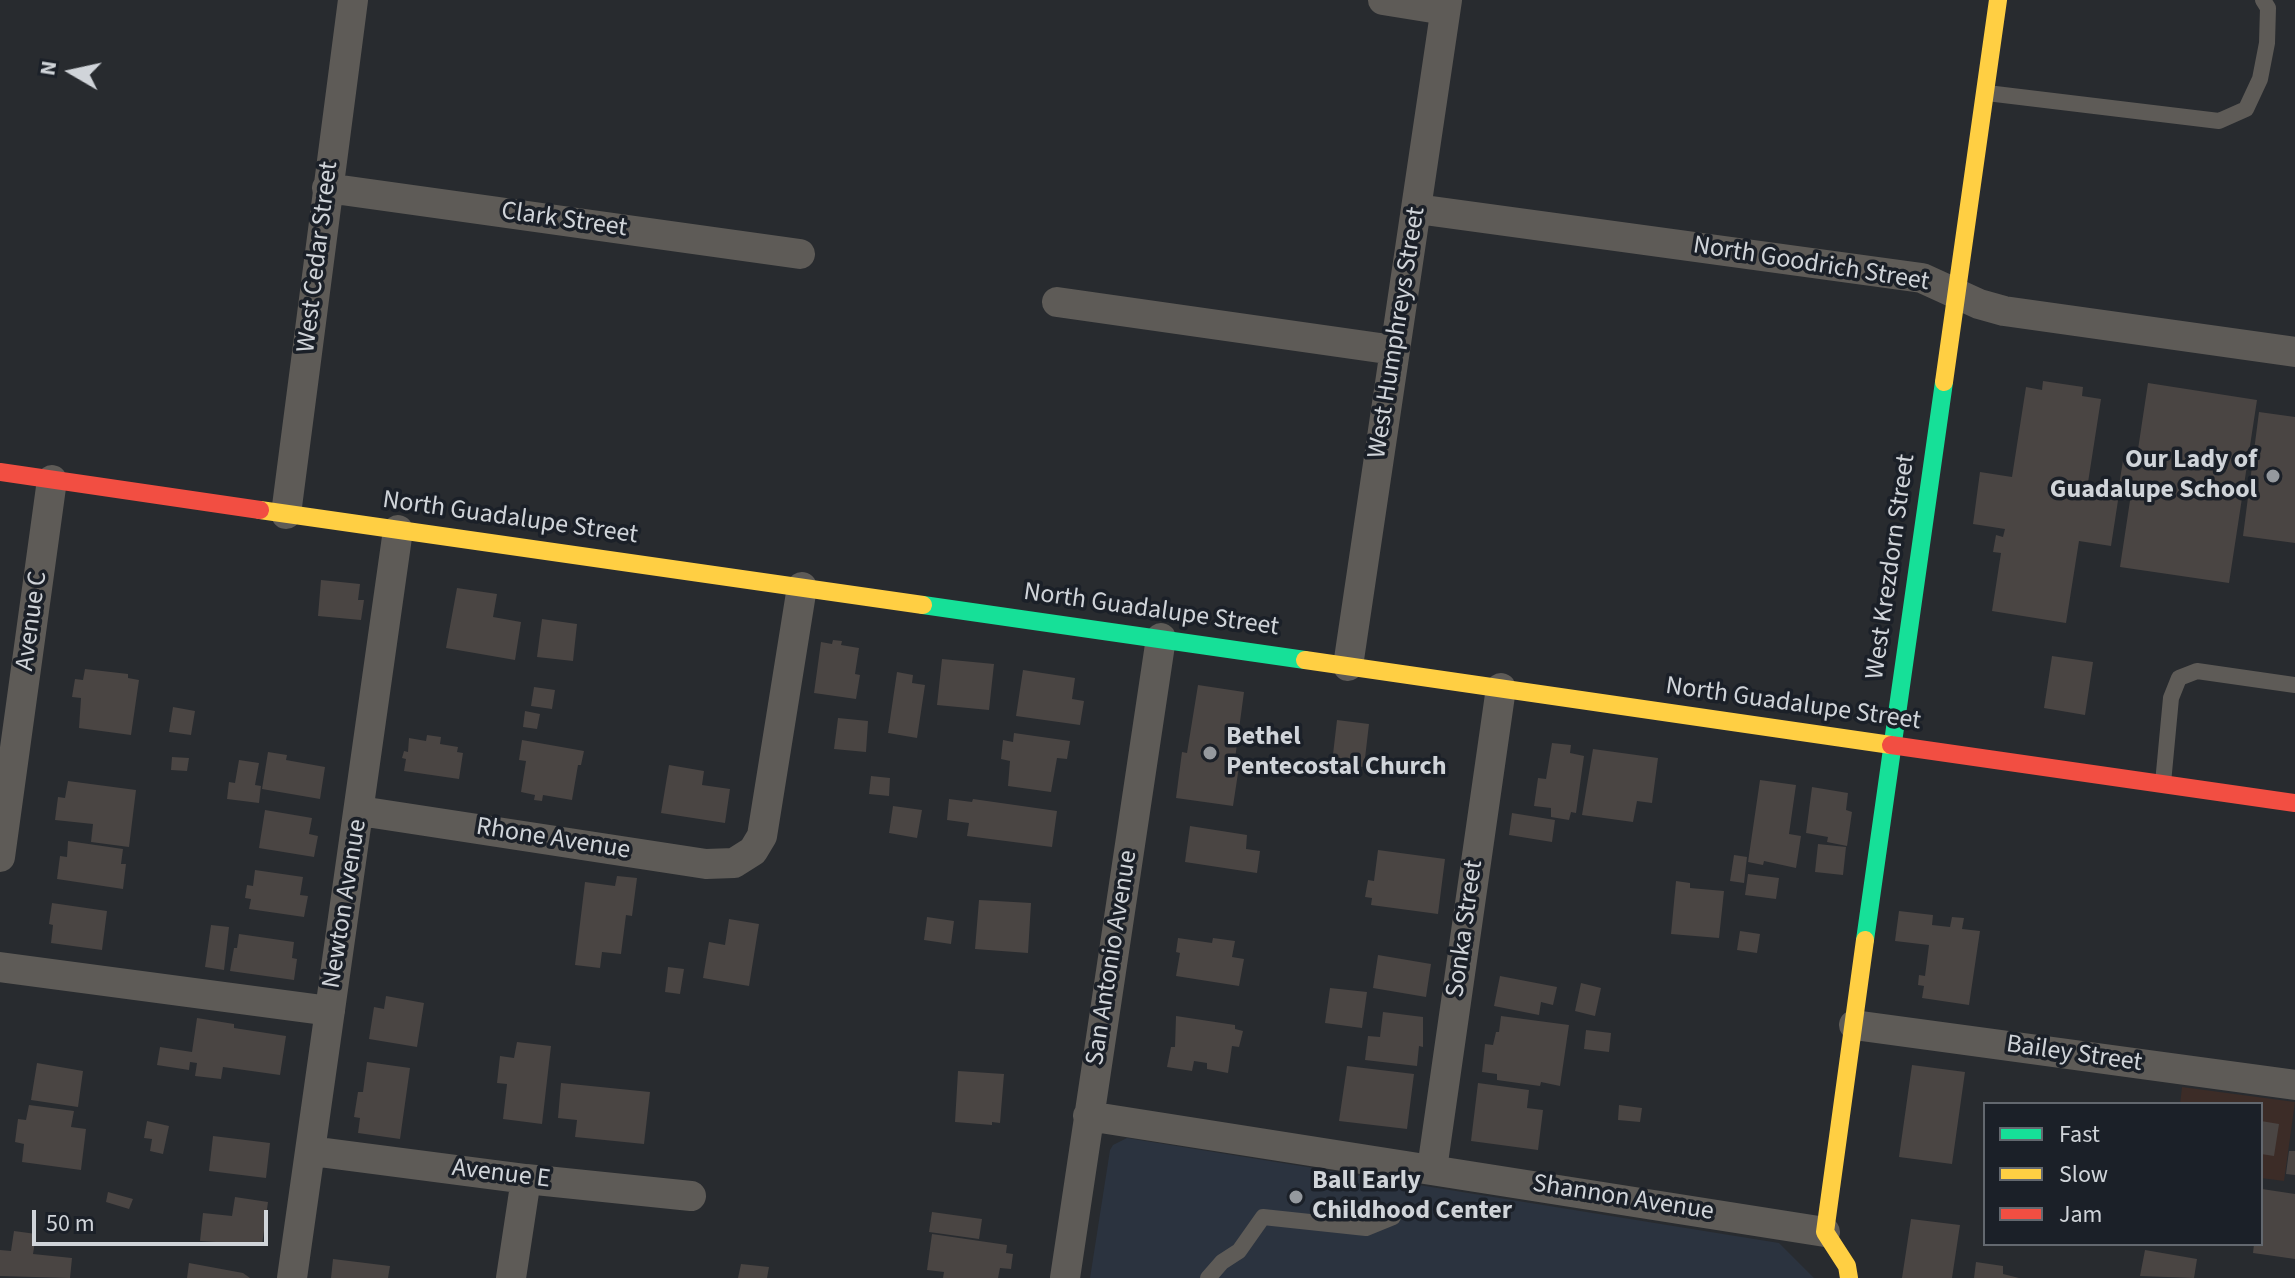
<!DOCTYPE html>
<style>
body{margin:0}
#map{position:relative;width:2295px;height:1278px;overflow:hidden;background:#282b2f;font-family:"Source Sans 3",sans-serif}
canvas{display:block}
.legend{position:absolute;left:1983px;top:1102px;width:280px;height:144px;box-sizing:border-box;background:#1b2028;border:2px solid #63686f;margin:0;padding:10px 14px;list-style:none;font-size:24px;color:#d0d4d9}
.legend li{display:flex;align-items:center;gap:16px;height:40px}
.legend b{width:40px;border:2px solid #63686f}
.north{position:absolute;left:32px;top:32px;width:80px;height:80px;-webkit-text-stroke:6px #1b2028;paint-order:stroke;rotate:279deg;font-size:22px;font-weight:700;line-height:32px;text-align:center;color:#d0d4d9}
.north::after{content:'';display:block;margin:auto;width:28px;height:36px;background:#d0d4d9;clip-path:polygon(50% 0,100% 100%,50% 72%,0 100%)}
.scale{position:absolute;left:32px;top:1210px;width:236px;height:36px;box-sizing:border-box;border:4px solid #d0d4d9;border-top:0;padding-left:10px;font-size:24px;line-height:28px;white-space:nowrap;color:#d0d4d9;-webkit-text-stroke:6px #1b2028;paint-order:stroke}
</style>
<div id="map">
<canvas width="2295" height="1278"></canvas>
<ul class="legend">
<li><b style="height:10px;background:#16e098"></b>Fast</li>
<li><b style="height:10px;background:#ffcf43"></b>Slow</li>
<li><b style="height:10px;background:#f24e42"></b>Jam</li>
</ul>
<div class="north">N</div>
<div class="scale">50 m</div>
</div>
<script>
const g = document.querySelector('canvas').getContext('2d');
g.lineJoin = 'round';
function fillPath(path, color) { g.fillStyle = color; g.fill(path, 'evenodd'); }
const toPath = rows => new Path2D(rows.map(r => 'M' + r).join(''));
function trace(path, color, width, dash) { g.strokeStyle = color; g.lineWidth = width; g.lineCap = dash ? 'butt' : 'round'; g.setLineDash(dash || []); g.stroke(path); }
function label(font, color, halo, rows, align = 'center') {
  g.font = font + ' "Source Sans 3",sans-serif'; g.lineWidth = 7; g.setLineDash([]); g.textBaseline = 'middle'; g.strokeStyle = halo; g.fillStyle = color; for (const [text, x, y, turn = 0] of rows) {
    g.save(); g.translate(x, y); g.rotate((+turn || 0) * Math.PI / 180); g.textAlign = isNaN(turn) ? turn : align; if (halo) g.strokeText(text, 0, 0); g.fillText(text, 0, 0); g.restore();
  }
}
const commercial = toPath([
 [2182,1087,2295,1102,2284,1181,2261,1178,2261,1104,2180,1104]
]);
const built = toPath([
 [1127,1138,1779,1243,1814,1278,1090,1278,1110,1150,1113,1145]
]);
const building = toPath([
 [2043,381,2083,387,2082,396,2101,399,2087,489,2119,494,2111,546,2079,541,2066,623,1992,611,2001,553,1993,552,1996,535,2003,537,2005,529,1973,524,1980,472,2012,477,2026,387,2042,390],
 [2148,383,2257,400,2229,583,2120,567,2131,494,2118,492,2124,454,2137,456],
 [2259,412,2295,417,2295,543,2243,536],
 [321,580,360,584,358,600,364,600,361,620,318,616],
 [457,588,497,594,493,617,521,622,515,660,446,648],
 [542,619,577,624,573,661,537,657],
 [833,640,842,641,841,645,859,648,855,674,860,675,856,699,814,693,821,642,832,644],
 [2052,656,2093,662,2085,715,2044,708],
 [942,659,994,664,989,710,937,705],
 [85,669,128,674,128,678,139,680,131,735,79,728,81,698,72,697,75,679,83,680],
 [1023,670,1075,678,1072,699,1084,701,1080,725,1016,716],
 [897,672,913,675,912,683,925,685,917,738,888,733],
 [1198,685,1244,692,1235,759,1240,760,1233,806,1176,798,1182,752,1187,753],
 [534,687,555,690,552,709,531,706],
 [173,707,195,711,191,735,169,732],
 [525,711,540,714,537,729,523,727],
 [838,718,868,721,866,752,834,749],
 [1337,720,1369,724,1364,767,1332,763],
 [1014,733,1070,741,1067,759,1057,758,1051,792,1008,786,1010,761,1001,759,1003,740,1013,742],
 [427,735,441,737,440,744,458,747,457,752,463,753,459,779,404,771,406,759,402,758,404,751,408,752,409,738,426,741],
 [522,740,584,751,581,765,578,765,572,800,543,795,542,801,534,800,535,795,521,792,526,761,519,760],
 [1552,743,1571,745,1570,753,1584,756,1576,813,1571,812,1569,820,1551,817,1551,808,1534,806,1538,778,1546,779],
 [1593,749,1658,758,1652,803,1637,801,1633,822,1582,815],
 [268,752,287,755,286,760,325,767,320,799,262,789],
 [172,757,189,758,187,771,171,770],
 [239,760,259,763,255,785,261,786,259,803,227,799,229,782,235,783],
 [669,765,704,771,702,785,730,789,725,823,661,813],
 [871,776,890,778,889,796,869,794],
 [1760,780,1796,785,1789,834,1801,836,1796,868,1764,861,1763,865,1748,862],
 [68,781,136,790,129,847,91,842,93,824,55,820,58,797,65,798],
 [1812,787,1848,793,1846,810,1852,812,1847,846,1827,842,1828,837,1806,833],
 [949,799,972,802,973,799,1057,811,1052,847,967,836,969,823,947,820],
 [893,806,922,810,917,838,889,833],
 [265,810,312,818,309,834,318,836,314,857,259,848],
 [1512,813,1555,820,1552,842,1509,835],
 [1190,826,1247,835,1246,849,1260,851,1257,873,1185,862],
 [68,841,123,849,121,864,126,864,123,889,57,879,60,856,67,857],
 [1818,844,1846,847,1843,875,1815,872],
 [1378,850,1445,859,1438,914,1371,905,1372,898,1365,897,1368,880,1374,881],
 [1734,855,1747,857,1744,883,1730,881],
 [255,870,303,877,300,895,308,896,304,917,249,909,251,899,245,898,247,885,253,886],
 [1748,874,1779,878,1776,899,1745,895],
 [617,876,637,878,632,916,626,915,621,954,602,952,600,968,575,965,585,882,615,886],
 [1676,881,1690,883,1690,888,1724,891,1719,938,1671,934],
 [979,900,1031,903,1028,953,975,949],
 [52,903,107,911,102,950,51,943,53,925,49,924],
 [1899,911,1933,915,1932,925,1950,927,1952,917,1964,918,1962,929,1980,931,1969,1005,1922,998,1924,986,1918,985,1919,975,1925,976,1929,945,1895,941],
 [927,917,954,921,951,944,924,940],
 [729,919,759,924,749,986,703,978,709,942,725,945],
 [211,925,229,927,224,970,205,967],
 [1740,931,1760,934,1757,953,1737,950],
 [239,934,294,942,292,958,297,959,294,980,230,971,234,948,237,948],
 [1178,938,1212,943,1213,938,1235,941,1232,957,1244,959,1239,986,1176,976,1180,953,1176,952],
 [1378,955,1431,964,1426,997,1373,988],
 [668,967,684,969,680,994,665,992],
 [1500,976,1557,987,1553,1005,1541,1002,1539,1015,1494,1006],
 [1581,983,1601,988,1595,1016,1575,1011],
 [1330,988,1367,992,1362,1028,1325,1023],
 [386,996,424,1003,417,1047,369,1039,374,1007,384,1009],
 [1383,1012,1423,1017,1423,1047,1419,1046,1417,1066,1365,1060,1368,1036,1380,1037],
 [1176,1016,1235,1025,1235,1029,1243,1031,1239,1047,1232,1046,1228,1073,1207,1069,1207,1063,1194,1061,1192,1071,1167,1067,1171,1047,1175,1047],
 [1501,1016,1569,1025,1560,1086,1541,1082,1540,1086,1497,1080,1497,1074,1482,1072,1485,1044,1493,1045,1496,1032,1499,1032],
 [197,1018,234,1024,234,1028,286,1036,280,1075,223,1067,221,1079,195,1076,197,1063,190,1062,189,1070,157,1065,160,1047,192,1052],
 [1586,1030,1611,1033,1609,1052,1584,1049],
 [517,1042,551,1046,542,1124,503,1119,507,1084,497,1083,500,1056,514,1058],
 [367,1062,410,1068,400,1139,358,1133,360,1118,354,1117,358,1092,363,1092],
 [37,1063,83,1071,78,1107,31,1100],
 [1912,1065,1965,1072,1952,1164,1899,1157],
 [1347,1066,1414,1074,1407,1129,1339,1121],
 [958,1071,1004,1074,1000,1123,992,1122,992,1125,955,1122],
 [561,1083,650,1092,644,1144,575,1137,577,1120,558,1118],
 [1478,1083,1529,1090,1527,1108,1543,1110,1538,1150,1471,1141],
 [29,1105,74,1111,71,1127,86,1129,81,1170,22,1162,24,1144,15,1142,18,1119,26,1120],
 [1619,1105,1642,1108,1640,1122,1618,1120],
 [147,1121,169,1126,163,1154,150,1151,152,1139,144,1138],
 [2261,1121,2279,1124,2274,1156,2261,1154],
 [213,1136,270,1143,266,1178,209,1171],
 [2289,1151,2295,1151,2295,1175,2286,1174],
 [2262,1189,2295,1194,2295,1259,2253,1253,2254,1244,2261,1244],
 [108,1192,133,1199,129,1209,106,1202],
 [235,1197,268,1202,262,1245,200,1241,203,1213,232,1216],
 [932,1212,982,1219,979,1239,929,1232],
 [1911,1219,1960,1225,1952,1278,1902,1278],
 [14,1231,36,1234,33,1254,72,1258,70,1278,0,1276,0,1250,11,1251],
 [932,1234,1007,1245,1006,1253,1013,1254,1011,1269,1000,1268,998,1278,943,1278,944,1272,927,1270],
 [2145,1250,2197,1259,2194,1278,2140,1276],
 [333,1259,390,1266,388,1278,331,1278],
 [1976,1262,2003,1266,2003,1274,2019,1278,1974,1278],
 [189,1263,243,1273,250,1278,187,1278],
 [741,1264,769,1267,767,1278,738,1278]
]);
const lane = toPath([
 [1987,93,2219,121,2246,109,2260,79,2267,43,2268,8,2263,0],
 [2163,783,2171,698,2179,678,2197,671,2295,685],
 [1208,1278,1222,1262,1239,1251,1263,1217,1366,1228,1393,1217]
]);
const street = toPath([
 [1383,0,1445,10],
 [327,188,800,254],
 [1417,209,1922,278,1979,304,2004,311,2295,352],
 [1057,302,1394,350],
 [286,514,353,0],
 [1348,666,1447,0],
 [360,811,706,864,734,863,753,851,762,836,802,587],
 [0,857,52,480],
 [0,967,330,1011],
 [1854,1025,2295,1085],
 [1088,1116,1825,1232],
 [311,1151,526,1179,691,1196],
 [1432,1169,1501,688],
 [292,1278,398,530],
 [511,1278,526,1179],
 [1065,1278,1161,638]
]);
const fast = toPath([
 [923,605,1305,660],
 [1865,940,1944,382]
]);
const slow = toPath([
 [1944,382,1998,0],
 [260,510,923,605],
 [1305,660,1891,745],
 [1849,1278,1847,1266,1825,1232,1865,940]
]);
const jam = toPath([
 [0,472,260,510],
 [1891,745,2295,803]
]);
const markers = [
 [2273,476,8,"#95999e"],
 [1210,753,8,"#95999e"],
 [1296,1197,8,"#95999e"]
];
const streetNames = [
 ["Clark Street",564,221,8],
 ["West Cedar Street",319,257,-83],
 ["North Goodrich Street",1811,265,9],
 ["West Humphreys Street",1398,333,-81],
 ["North Guadalupe Street",510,519,8],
 ["West Krezdorn Street",1892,567,-82],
 ["North Guadalupe Street",1151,611,8],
 ["Avenue C",33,621,-82],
 ["North Guadalupe Street",1793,705,8],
 ["Rhone Avenue",553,840,9],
 ["Newton Avenue",346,904,-81],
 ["Sonka Street",1466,929,-82],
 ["San Antonio Avenue",1113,958,-81],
 ["Bailey Street",2074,1055,8],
 ["Avenue E",501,1175,7],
 ["Shannon Avenue",1623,1199,9]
];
const poiNames = [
 ["Our Lady of",2257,461,"right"],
 ["Guadalupe School",2257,491,"right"],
 ["Bethel",1226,738],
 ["Pentecostal Church",1226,768],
 ["Ball Early",1312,1182],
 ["Childhood Center",1312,1212]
];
fillPath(commercial, '#3c2c27');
fillPath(built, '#2b333f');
fillPath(building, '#4a4543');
trace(lane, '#5e5b57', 16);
trace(street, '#5e5b57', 30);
trace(fast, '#16e098', 18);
trace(slow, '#ffcf43', 18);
trace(jam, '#f24e42', 18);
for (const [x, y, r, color] of markers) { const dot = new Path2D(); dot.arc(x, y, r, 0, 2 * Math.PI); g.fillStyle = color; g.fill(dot); trace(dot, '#1b2028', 3); }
label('26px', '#d0d4d9', '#1b2028', streetNames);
label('bold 26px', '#d0d4d9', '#1b2028', poiNames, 'left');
</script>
